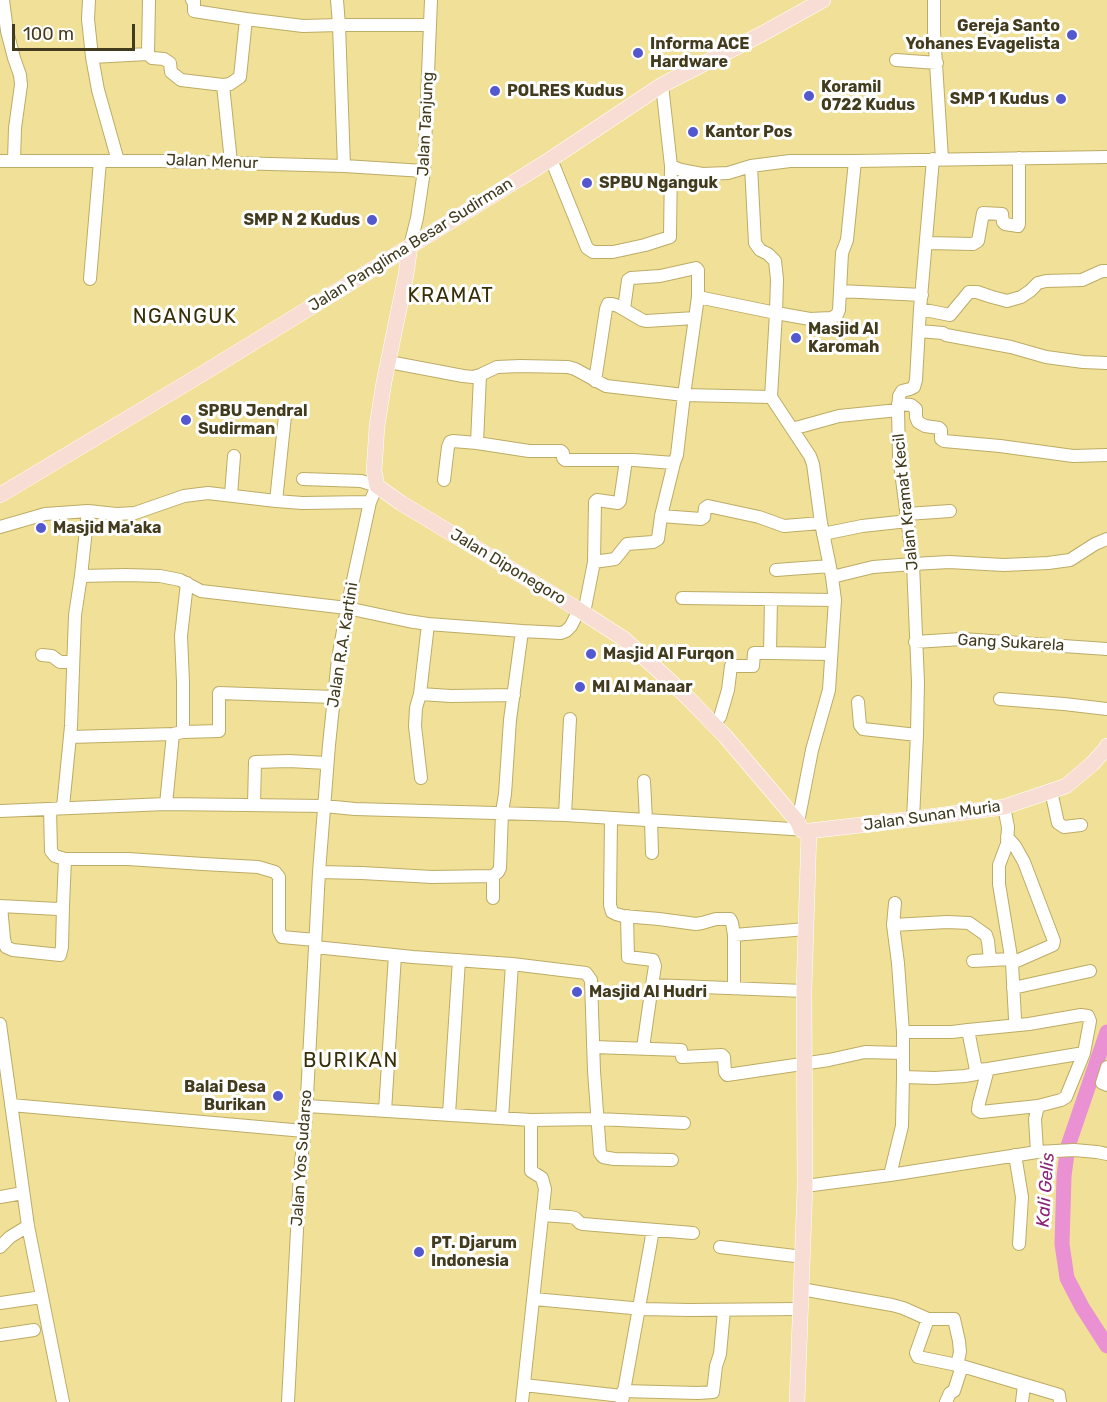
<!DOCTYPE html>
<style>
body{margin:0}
#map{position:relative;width:1107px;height:1402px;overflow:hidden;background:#f1e098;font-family:Rubik,sans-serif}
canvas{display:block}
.scale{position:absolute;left:12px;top:24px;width:123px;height:27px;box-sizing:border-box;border:3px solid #423b1d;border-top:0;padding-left:8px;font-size:18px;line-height:21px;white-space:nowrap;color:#423b1d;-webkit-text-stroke:4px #fff;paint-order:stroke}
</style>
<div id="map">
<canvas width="1107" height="1402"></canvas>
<div class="scale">100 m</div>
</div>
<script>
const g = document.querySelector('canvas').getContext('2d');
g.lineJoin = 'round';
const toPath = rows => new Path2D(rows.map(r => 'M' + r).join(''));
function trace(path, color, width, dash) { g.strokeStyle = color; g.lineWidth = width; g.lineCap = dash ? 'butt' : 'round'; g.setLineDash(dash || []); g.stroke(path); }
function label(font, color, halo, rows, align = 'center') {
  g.font = font + ' Rubik,sans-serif'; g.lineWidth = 6; g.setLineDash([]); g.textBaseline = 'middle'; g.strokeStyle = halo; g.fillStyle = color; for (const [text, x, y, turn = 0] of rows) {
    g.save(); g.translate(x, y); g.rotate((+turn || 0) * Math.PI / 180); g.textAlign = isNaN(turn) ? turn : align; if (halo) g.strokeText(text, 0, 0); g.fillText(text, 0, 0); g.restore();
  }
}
const river = toPath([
 [1107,1032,1068,1146,1064,1176,1062,1244,1067,1278,1082,1307,1107,1346]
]);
const minor = toPath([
 [3,0,7,31,14,58,20,75,21,85,15,128,14,161],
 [89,0,88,19,92,57,98,90,118,161],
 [192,0,194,0,194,11,246,19],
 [337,0,339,25,344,166],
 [934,0,934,32,942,159],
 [148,54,149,0],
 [92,57,148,54,152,58,164,59,170,63,171,72,181,80,223,85,231,162],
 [896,60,937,63],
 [223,85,230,84,240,77,246,19,303,26,339,25,430,25],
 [662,85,671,166,681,170,702,174,728,173,751,166,790,161,855,161,1107,157],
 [551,159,587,248,593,252,613,252,645,245,670,237,671,166],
 [0,161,161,161,344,166,424,171],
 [751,166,755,243,760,250,768,254,775,261,777,279,776,313,771,397,810,456,813,464,821,523,832,577,835,600,829,690,812,750,798,822],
 [927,243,973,244,978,241,983,213,1002,214,1003,222,1005,224,1018,226,1019,224,1019,158],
 [410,246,417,218,424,171,431,0],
 [90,279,100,161],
 [840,291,922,295],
 [624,309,628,280,631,278,660,276,696,268,698,270,698,297],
 [920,309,950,315,969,292,977,292,992,297,1007,301,1021,297,1030,291,1038,283,1046,281,1082,280,1102,271,1107,271],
 [919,331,943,333,946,335,1011,347,1046,357,1083,362,1107,363],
 [389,362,463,376,473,377,480,375,497,367,520,366,568,367,575,369,606,386,684,395,771,397],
 [595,381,606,309,608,304,612,304,618,306,642,320,646,321,695,318],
 [898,404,911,405,916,409,916,417,918,422,925,426,939,428,941,430,941,439,944,441,1000,446,1073,456,1107,455],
 [792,429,839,416,898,410],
 [477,443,480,375],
 [444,480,448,447,450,442,453,441,477,443,529,451,561,451,563,453,563,458,565,460,634,460,674,463,677,455,684,395,698,297,776,313,810,319,831,318,837,315,839,310,842,253,847,240,855,161],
 [231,495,234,456],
 [276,501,285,416],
 [907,514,950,511],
 [661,516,701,519,704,517,705,508,708,506,759,517,784,526,821,523],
 [0,527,45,514,88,511,116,514,135,513,184,496,208,493,276,501,302,503,370,502],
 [823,534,862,526,908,521],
 [594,562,615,559,627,544,653,542,658,539,661,516,674,463],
 [776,570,830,566],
 [81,576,88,511],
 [832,577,873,567,913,564,949,562,1004,565,1048,563,1070,560,1095,544,1107,539],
 [682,598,835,600],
 [584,613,594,562,595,502,597,500,618,503,620,501,626,460],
 [522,631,561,633,566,631,571,626,579,610],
 [915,642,962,639,1107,649],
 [770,653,831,654],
 [42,655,52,656,60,662,72,662],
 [420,694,451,696,514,695],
 [1000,699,1064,704,1107,709],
 [858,702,860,725,863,729,917,735],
 [713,724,720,717,728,690,731,666,753,666,754,653,770,653,771,599],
 [183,732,219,731,219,693,334,697],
 [70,737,173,734,183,732,183,682,181,636,187,583],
 [421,778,415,726,416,708,420,694,428,624],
 [644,781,646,820],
 [1051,791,1058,823,1064,827,1081,825],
 [166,804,173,734],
 [254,805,255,762,289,761,327,763],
 [63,807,71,726,75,615,81,576,126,575,160,576,180,580,201,591,347,608,408,621,428,624,522,631,510,720,505,794,502,812,500,868,498,872,493,876,432,877,362,873,319,872],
 [1004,807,1008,827,1007,844,999,865,999,884,1012,963,1015,1019,1017,1025],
 [0,811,166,804,324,806,355,809,565,815,808,830],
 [565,815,570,719],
 [611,818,610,905,612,912,616,914,623,916,659,919,696,924,702,923,716,919,730,919,732,923,734,935,734,988],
 [913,819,917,735,918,682,913,564,899,456,898,410,899,396,902,391,910,389,914,387,916,380,920,309,933,159],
 [651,820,652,853],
 [1007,837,1015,846,1024,862,1054,941,1053,945,1012,963],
 [65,859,128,859,203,864,258,867,275,872,279,877,279,931,282,937,315,940],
 [493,876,493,898],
 [895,903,893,925,898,963,903,1032,952,1032,968,1030],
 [0,906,58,909,63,906,65,859,55,856,51,851,50,809],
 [1,906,4,939,6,947,13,950,60,955,62,947,63,906],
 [627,916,628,957,653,960,655,966,652,985,804,991],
 [893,925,947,922,969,923,986,935,988,941,990,960],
 [734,935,806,929],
 [315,947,413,957,512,964,586,973,591,980,594,1071,600,1153,603,1157,614,1159,672,1160],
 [973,961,1011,959],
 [1013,988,1090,971],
 [0,1024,28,1226,63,1402],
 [593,1047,681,1050,682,1057,722,1055,724,1057,725,1072,727,1075,829,1060,865,1052,902,1053],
 [643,1048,652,985],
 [1107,1067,1102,1083,1107,1085],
 [988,1069,979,1103,978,1110,981,1112,1038,1106],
 [903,1077,903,1032],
 [11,1105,304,1131],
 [307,1106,531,1120,597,1119,684,1123],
 [385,1111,395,955],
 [449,1114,459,960],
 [502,1118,512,964],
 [1037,1152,1035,1119,1038,1106,1061,1100,1066,1097,1084,1053,1090,1021,1088,1016,1081,1015,1029,1024,968,1030,976,1070,988,1069,1084,1053],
 [1015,1155,1022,1197,1019,1244],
 [890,1175,902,1126,903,1077,935,1078,965,1076,976,1074,976,1070],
 [805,1186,890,1175,1037,1152,1074,1150,1097,1152,1107,1154],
 [0,1197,23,1193],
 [542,1215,570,1217,575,1218,580,1223,583,1224,693,1233],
 [0,1247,10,1237,28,1226],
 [720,1247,803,1257],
 [801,1289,892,1305,903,1308,928,1319,954,1319,959,1341,960,1352,957,1365],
 [534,1299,643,1309,689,1310,800,1309],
 [0,1303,42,1297],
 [928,1319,916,1353,918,1357,962,1366,1056,1394,1059,1395,1060,1402],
 [0,1335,34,1330],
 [524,1385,622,1396],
 [623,1391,698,1393,713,1392,716,1366,720,1354,724,1310],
 [288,1402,300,1173,306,1115,319,872,329,745,338,659,347,608,370,502,377,486,361,481,303,479],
 [522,1402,545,1189,542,1178,531,1171,531,1120],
 [622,1402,653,1230],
 [946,1402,950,1393,954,1391,962,1366],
 [1022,1402,1024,1385]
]);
const major = toPath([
 [410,246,406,275,384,382,377,426,374,471,377,486,401,503,579,610,624,639,684,694,725,736,798,822,801,830],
 [0,495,202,374,448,223,551,159,662,85,762,34,823,0],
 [797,1402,805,1186,804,991,809,831,913,819,1004,807,1066,786,1092,764,1105,750,1107,746]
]);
const markers = [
 [1072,35,6,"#5358cf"],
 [638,53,6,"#5358cf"],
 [495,91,6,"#5358cf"],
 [809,96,6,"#5358cf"],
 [1061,99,6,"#5358cf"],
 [693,132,6,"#5358cf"],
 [587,183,6,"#5358cf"],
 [372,220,6,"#5358cf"],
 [796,338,6,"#5358cf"],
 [186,420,6,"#5358cf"],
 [41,528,6,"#5358cf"],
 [591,654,6,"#5358cf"],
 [580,687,6,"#5358cf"],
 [577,992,6,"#5358cf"],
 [278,1096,6,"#5358cf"],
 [419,1252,6,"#5358cf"]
];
const poiNames = [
 ["Gereja Santo",1060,26,"right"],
 ["Yohanes Evagelista",1060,44,"right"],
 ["Informa ACE",650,44],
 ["Hardware",650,62],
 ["Koramil",821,87],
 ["0722 Kudus",821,105],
 ["POLRES Kudus",507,91],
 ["SMP 1 Kudus",1049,99,"right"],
 ["Kantor Pos",705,132],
 ["SPBU Nganguk",599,183],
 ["SMP N 2 Kudus",360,220,"right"],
 ["Masjid Al",808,329],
 ["Karomah",808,347],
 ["SPBU Jendral",198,411],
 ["Sudirman",198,429],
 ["Masjid Ma'aka",53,528],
 ["Masjid Al Furqon",603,654],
 ["MI Al Manaar",592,687],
 ["Masjid Al Hudri",589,992],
 ["Balai Desa",266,1087,"right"],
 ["Burikan",266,1105,"right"],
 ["PT. Djarum",431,1243],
 ["Indonesia",431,1261]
];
const streetNames = [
 ["Jalan Tanjung",426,124,-87],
 ["Jalan Menur",212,162,2],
 ["Jalan Panglima Besar Sudirman",411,245,-32],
 ["Jalan Kramat Kecil",906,502,-96],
 ["Jalan Diponegoro",508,567,31],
 ["Gang Sukarela",1011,643,3],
 ["Jalan R.A. Kartini",343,645,-81],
 ["Jalan Sunan Muria",932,816,-8],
 ["Jalan Yos Sudarso",302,1158,-86]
];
const waterNames = [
 ["Kali Gelis",1046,1190,-86]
];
const quarterNames = [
 ["KRAMAT",451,296],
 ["NGANGUK",185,317],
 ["BURIKAN",351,1061]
];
trace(river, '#e991d3', 15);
trace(minor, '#bdac65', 14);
trace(major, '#fff', 16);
trace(minor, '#fff', 12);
trace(major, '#f8ddd5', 15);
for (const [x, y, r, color] of markers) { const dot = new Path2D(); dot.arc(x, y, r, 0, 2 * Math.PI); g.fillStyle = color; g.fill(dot); trace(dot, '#fff', 2); }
label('bold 16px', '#423b1d', '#fff', poiNames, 'left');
label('16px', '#423b1d', '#fff', streetNames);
label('italic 18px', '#8b2578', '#fff', waterNames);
g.letterSpacing = '1.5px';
label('20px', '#382f08', '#fff', quarterNames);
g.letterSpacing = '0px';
</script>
